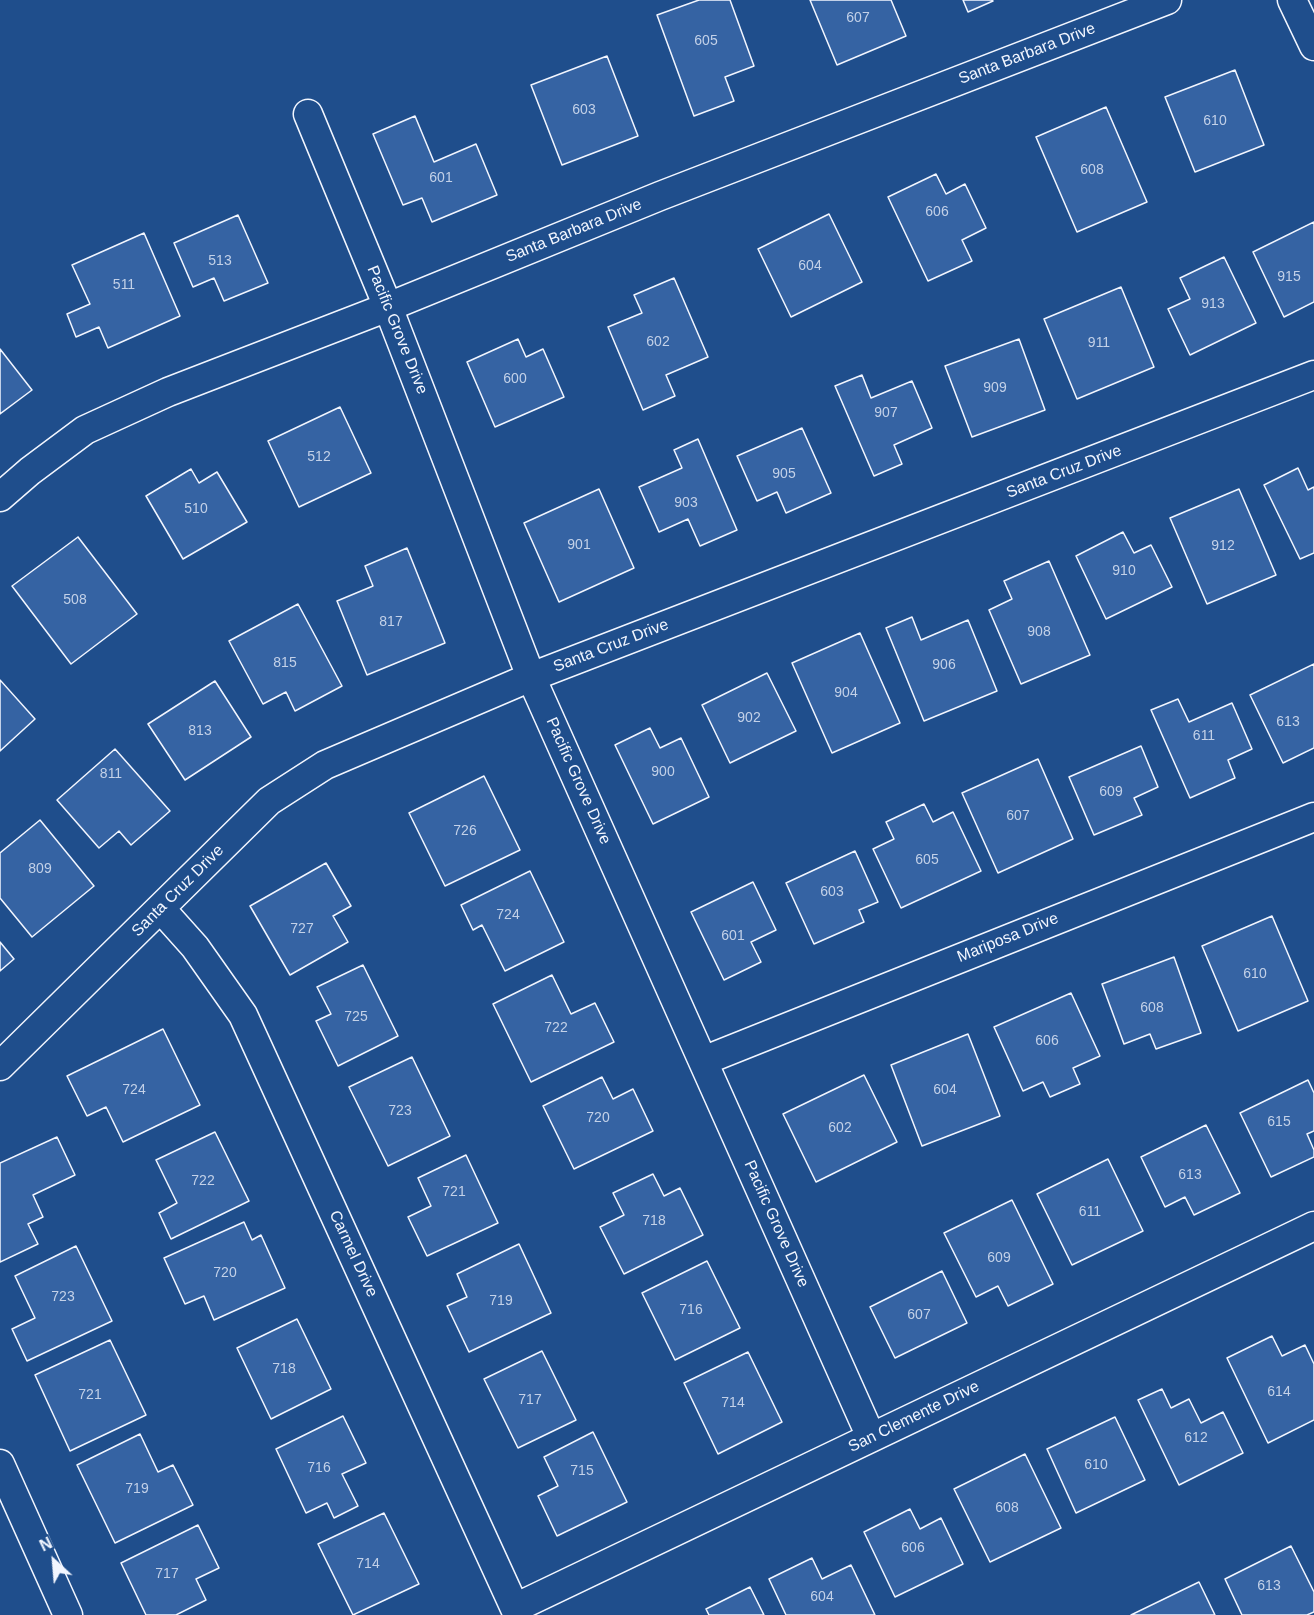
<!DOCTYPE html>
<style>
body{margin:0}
#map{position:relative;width:1314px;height:1615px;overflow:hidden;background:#1f4e8c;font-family:Arial,sans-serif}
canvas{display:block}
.north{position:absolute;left:24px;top:1531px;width:60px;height:60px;-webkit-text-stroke:4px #1f4e8c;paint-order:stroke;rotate:334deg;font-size:16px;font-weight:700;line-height:24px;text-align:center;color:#f2f6ff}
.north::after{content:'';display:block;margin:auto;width:21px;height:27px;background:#f2f6ff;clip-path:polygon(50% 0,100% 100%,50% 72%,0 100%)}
</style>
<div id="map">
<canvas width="1314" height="1615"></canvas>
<div class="north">N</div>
</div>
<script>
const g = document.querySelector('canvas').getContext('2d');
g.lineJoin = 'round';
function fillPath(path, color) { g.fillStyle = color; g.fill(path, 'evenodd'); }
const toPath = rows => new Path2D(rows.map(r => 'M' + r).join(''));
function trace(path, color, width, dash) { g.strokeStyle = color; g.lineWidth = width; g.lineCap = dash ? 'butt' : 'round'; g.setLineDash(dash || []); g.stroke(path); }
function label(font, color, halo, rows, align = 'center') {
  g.font = font + ' Arial,sans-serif'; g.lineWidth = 4.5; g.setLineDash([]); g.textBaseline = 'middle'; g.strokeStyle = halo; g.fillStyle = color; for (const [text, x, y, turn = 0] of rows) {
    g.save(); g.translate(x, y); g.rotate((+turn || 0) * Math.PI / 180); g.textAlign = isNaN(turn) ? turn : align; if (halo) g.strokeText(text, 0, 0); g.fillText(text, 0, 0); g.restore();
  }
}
const building = toPath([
 [699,0,730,0,754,66,725,77,734,101,694,116,657,15,699,0],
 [810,0,891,0,906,36,837,65,810,0],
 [963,0,992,0,993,1,968,12,963,0],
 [607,56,638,136,562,165,531,85,607,56],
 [1235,70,1264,145,1195,172,1165,97,1235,70],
 [1106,107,1147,202,1077,232,1036,137,1106,107],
 [415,116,434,162,476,144,497,195,432,222,422,198,403,205,373,134,415,116],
 [936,174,946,194,965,184,986,228,962,240,972,261,928,281,888,197,936,174],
 [829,214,862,282,791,317,758,249,829,214],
 [238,215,268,283,224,301,214,278,193,287,174,243,238,215],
 [1314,222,1314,302,1284,317,1253,252,1314,222],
 [144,233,180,316,108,348,99,327,76,337,67,314,90,304,72,265,144,233],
 [1224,257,1256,323,1190,355,1168,309,1190,299,1180,278,1224,257],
 [674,278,708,357,666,375,675,396,643,410,608,327,642,313,634,295,674,278],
 [1121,287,1154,367,1077,399,1044,319,1121,287],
 [518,339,526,357,543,349,564,397,495,427,467,362,518,339],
 [1019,339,1045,410,972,437,945,366,1019,339],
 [0,349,32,390,0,414,0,349],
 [862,375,871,398,912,381,932,428,894,445,902,464,874,476,835,386,862,375],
 [340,407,371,473,299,507,268,441,340,407],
 [802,428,831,493,786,513,777,492,757,501,737,456,802,428],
 [698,439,737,530,700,546,688,519,659,532,639,487,682,468,674,450,698,439],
 [1298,468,1308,490,1314,487,1314,553,1300,559,1264,485,1298,468],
 [191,469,199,483,217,472,247,522,183,559,146,496,191,469],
 [599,489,634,568,559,602,524,523,599,489],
 [1239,489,1276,575,1207,604,1170,518,1239,489],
 [1123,532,1134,553,1151,545,1172,587,1106,619,1076,556,1123,532],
 [78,537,137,614,71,664,12,586,78,537],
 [407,548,445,643,367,675,337,601,373,586,365,566,407,548],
 [1049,561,1090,655,1021,684,989,610,1012,599,1004,581,1049,561],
 [298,604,342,686,295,711,286,692,263,704,229,641,298,604],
 [912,617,921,640,968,620,997,691,924,721,886,628,912,617],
 [860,633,900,723,832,753,792,663,860,633],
 [1314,664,1314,748,1283,763,1250,695,1314,664],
 [767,673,796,731,730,763,702,705,767,673],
 [0,680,35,719,0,751,0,680],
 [215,681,251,737,185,780,148,724,215,681],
 [1178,699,1189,722,1232,703,1252,749,1228,760,1235,778,1190,798,1151,710,1178,699],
 [650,728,660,748,681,738,709,797,653,824,615,745,650,728],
 [1141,746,1158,787,1134,798,1142,815,1094,835,1069,777,1141,746],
 [115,749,170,811,131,845,119,831,99,848,57,800,115,749],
 [1038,759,1073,839,998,873,962,793,1038,759],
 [484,776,520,850,445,886,409,813,484,776],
 [924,804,933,822,953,812,981,871,901,908,873,849,894,839,886,822,924,804],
 [40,820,94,886,32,937,0,898,0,853,40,820],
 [855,851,878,902,859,910,864,922,814,944,786,883,855,851],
 [326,863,351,906,333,916,348,942,290,975,250,906,326,863],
 [530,871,564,942,505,971,482,925,473,930,461,905,530,871],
 [753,882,776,930,751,942,761,962,724,980,691,912,753,882],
 [1272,916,1308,1001,1238,1031,1202,946,1272,916],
 [0,942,14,959,0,971,0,942],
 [1174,957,1201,1033,1156,1049,1150,1034,1124,1044,1102,984,1174,957],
 [363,965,398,1036,338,1066,316,1021,331,1014,317,987,363,965],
 [552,975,571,1014,595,1003,614,1042,531,1082,493,1004,552,975],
 [1071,993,1100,1056,1073,1068,1080,1084,1050,1097,1043,1082,1023,1091,994,1027,1071,993],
 [163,1029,200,1105,123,1142,106,1107,87,1116,67,1076,163,1029],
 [968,1034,1000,1116,922,1146,891,1065,968,1034],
 [412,1057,450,1136,388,1166,349,1087,412,1057],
 [864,1075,897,1142,816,1182,783,1114,864,1075],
 [602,1077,613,1099,633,1089,653,1131,574,1169,543,1106,602,1077],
 [1308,1080,1314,1093,1314,1131,1307,1134,1314,1150,1314,1157,1271,1177,1240,1113,1308,1080],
 [1206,1125,1240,1193,1194,1215,1185,1197,1165,1207,1141,1157,1206,1125],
 [215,1132,249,1201,171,1239,159,1213,177,1203,156,1160,215,1132],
 [57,1137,75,1175,33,1195,43,1217,28,1224,38,1244,0,1262,0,1163,57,1137],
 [466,1155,498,1223,427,1256,408,1217,431,1206,418,1178,466,1155],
 [1108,1159,1143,1231,1072,1265,1037,1194,1108,1159],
 [653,1174,664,1196,680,1188,703,1235,624,1274,600,1227,624,1215,613,1193,653,1174],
 [1012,1200,1053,1284,1008,1306,998,1286,976,1297,944,1233,1012,1200],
 [244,1222,252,1240,261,1235,285,1288,214,1320,204,1296,185,1304,164,1258,244,1222],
 [519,1244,551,1313,469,1352,447,1306,467,1297,457,1274,519,1244],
 [76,1246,112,1321,27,1361,12,1329,35,1318,15,1276,76,1246],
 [707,1261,740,1328,675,1360,642,1293,707,1261],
 [942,1271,967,1323,895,1358,870,1307,942,1271],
 [297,1319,331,1389,271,1419,237,1348,297,1319],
 [1272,1336,1282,1356,1305,1345,1314,1364,1314,1420,1268,1443,1227,1358,1272,1336],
 [110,1340,146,1415,70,1451,35,1375,110,1340],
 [542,1351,576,1420,518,1448,484,1379,542,1351],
 [748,1352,782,1422,718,1454,684,1383,748,1352],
 [1162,1389,1171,1408,1189,1399,1201,1423,1223,1412,1243,1453,1179,1485,1138,1400,1162,1389],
 [343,1416,366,1463,342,1474,358,1506,334,1518,327,1503,306,1513,276,1449,343,1416],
 [1115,1417,1145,1480,1076,1513,1047,1449,1115,1417],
 [593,1432,627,1502,557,1536,538,1496,558,1486,544,1457,593,1432],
 [140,1434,158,1472,173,1465,193,1505,115,1543,77,1465,140,1434],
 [1025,1454,1061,1528,990,1562,954,1489,1025,1454],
 [910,1509,920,1529,941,1518,963,1564,895,1597,864,1532,910,1509],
 [384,1513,419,1584,353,1615,318,1544,384,1513],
 [198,1525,219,1568,196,1579,206,1600,176,1615,146,1615,121,1563,198,1525],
 [1291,1546,1314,1592,1314,1612,1307,1615,1242,1615,1225,1579,1291,1546],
 [812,1558,822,1579,851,1565,875,1615,786,1615,769,1579,812,1558],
 [1199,1582,1215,1615,1131,1615,1199,1582],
 [750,1587,764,1615,709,1615,706,1609,750,1587]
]);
const street = toPath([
 [1292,0,1314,46],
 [308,114,388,307,531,677,871,1437],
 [0,497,30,471,85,430,168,392,388,307,660,196,1167,0],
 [161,909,195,947,243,1015,518,1615],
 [703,1061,1314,817],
 [0,1066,269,801,325,765,531,677,1314,375],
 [0,1464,68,1615],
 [515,1608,1314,1226]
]);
const numberNames = [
 ["607",858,18],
 ["605",706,41],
 ["603",584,110],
 ["610",1215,121],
 ["608",1092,170],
 ["601",441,178],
 ["606",937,212],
 ["513",220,261],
 ["604",810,266],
 ["915",1289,277],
 ["511",124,285],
 ["913",1213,304],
 ["602",658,342],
 ["911",1099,343],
 ["600",515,379],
 ["909",995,388],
 ["907",886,413],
 ["512",319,457],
 ["905",784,474],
 ["903",686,503],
 ["510",196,509],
 ["901",579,545],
 ["912",1223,546],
 ["910",1124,571],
 ["508",75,600],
 ["817",391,622],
 ["908",1039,632],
 ["815",285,663],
 ["906",944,665],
 ["904",846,693],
 ["902",749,718],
 ["613",1288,722],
 ["813",200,731],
 ["611",1204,736],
 ["900",663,772],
 ["811",111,774],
 ["609",1111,792],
 ["607",1018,816],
 ["726",465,831],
 ["605",927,860],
 ["809",40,869],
 ["603",832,892],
 ["724",508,915],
 ["727",302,929],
 ["601",733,936],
 ["610",1255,974],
 ["608",1152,1008],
 ["725",356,1017],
 ["722",556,1028],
 ["606",1047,1041],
 ["724",134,1090],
 ["604",945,1090],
 ["723",400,1111],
 ["720",598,1118],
 ["615",1279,1122],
 ["602",840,1128],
 ["613",1190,1175],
 ["722",203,1181],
 ["721",454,1192],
 ["611",1090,1212],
 ["718",654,1221],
 ["609",999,1258],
 ["720",225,1273],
 ["723",63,1297],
 ["719",501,1301],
 ["716",691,1310],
 ["607",919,1315],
 ["718",284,1369],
 ["614",1279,1392],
 ["721",90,1395],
 ["717",530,1400],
 ["714",733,1403],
 ["612",1196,1438],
 ["610",1096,1465],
 ["716",319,1468],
 ["715",582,1471],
 ["719",137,1489],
 ["608",1007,1508],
 ["606",913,1548],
 ["714",368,1564],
 ["717",167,1574],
 ["613",1269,1586],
 ["604",822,1597]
];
const streetNames = [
 ["Santa Barbara Drive",1027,54,-21],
 ["Santa Barbara Drive",574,231,-22],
 ["Pacific Grove Drive",397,330,68],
 ["Santa Cruz Drive",1064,472,-21],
 ["Santa Cruz Drive",611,646,-21],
 ["Pacific Grove Drive",578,781,66],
 ["Santa Cruz Drive",178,891,-45],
 ["Mariposa Drive",1008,938,-22],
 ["Pacific Grove Drive",776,1224,66],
 ["Carmel Drive",353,1254,65],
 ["San Clemente Drive",914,1417,-26]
];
fillPath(building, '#3563a3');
trace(building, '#f2f6ff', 1.5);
trace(street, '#f2f6ff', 31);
trace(street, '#1f4e8c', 28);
label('14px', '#c3d1e8', null, numberNames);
label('16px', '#f2f6ff', '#1f4e8c', streetNames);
</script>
